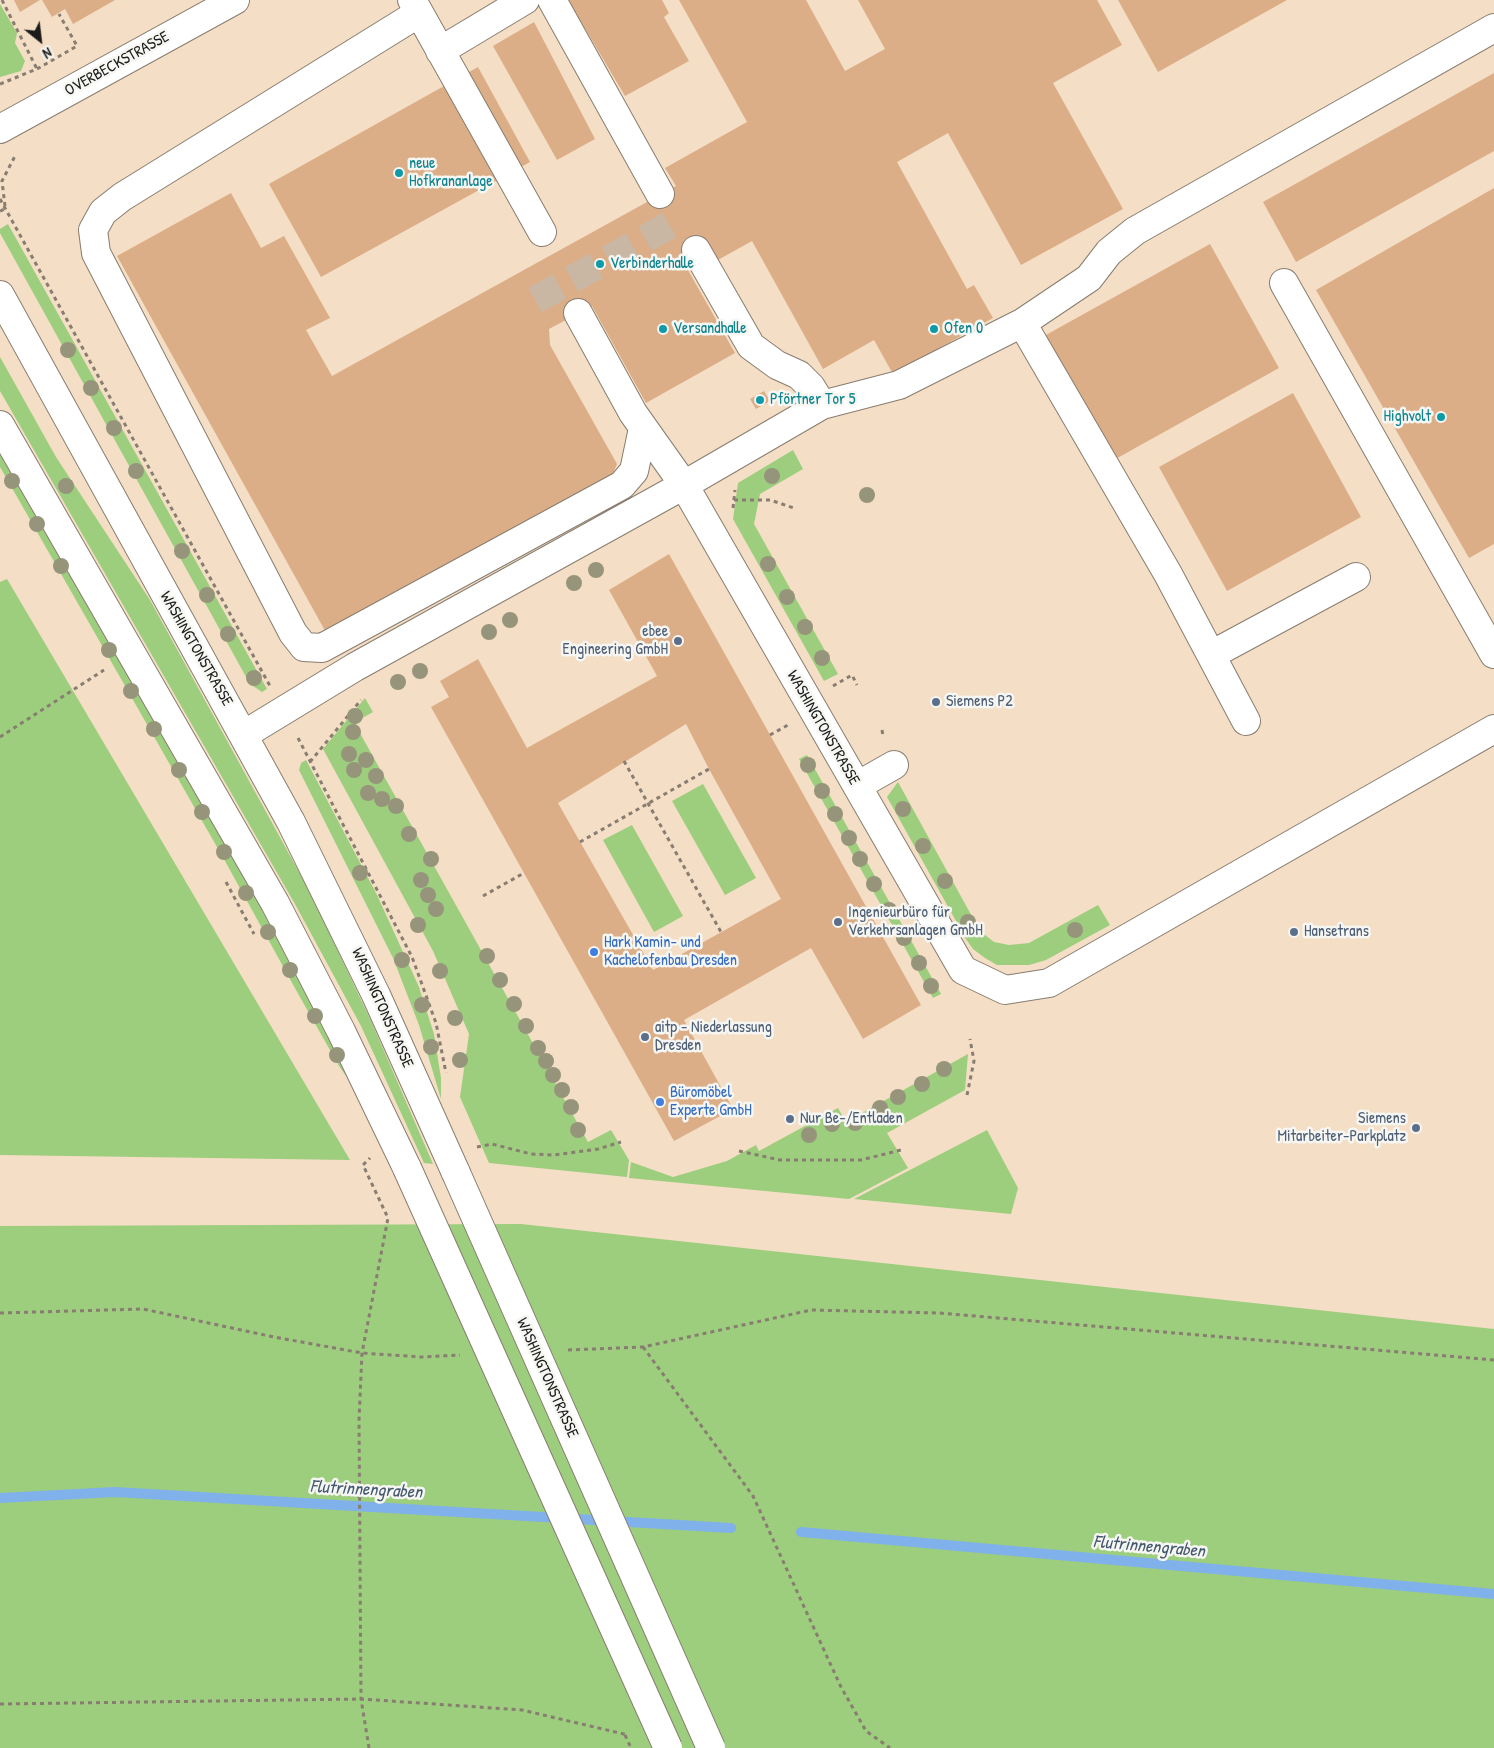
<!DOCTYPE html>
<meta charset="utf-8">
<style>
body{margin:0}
#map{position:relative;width:1494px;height:1748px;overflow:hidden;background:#f4dec5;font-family:"Patrick Hand",sans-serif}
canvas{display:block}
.north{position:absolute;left:15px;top:15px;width:50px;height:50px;-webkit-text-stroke:4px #f6f6f2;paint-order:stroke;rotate:151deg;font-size:14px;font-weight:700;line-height:20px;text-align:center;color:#1c1c1c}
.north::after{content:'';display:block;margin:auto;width:18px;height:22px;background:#1c1c1c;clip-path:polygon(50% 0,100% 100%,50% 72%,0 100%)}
</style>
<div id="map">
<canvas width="1494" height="1748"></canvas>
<div class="north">N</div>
</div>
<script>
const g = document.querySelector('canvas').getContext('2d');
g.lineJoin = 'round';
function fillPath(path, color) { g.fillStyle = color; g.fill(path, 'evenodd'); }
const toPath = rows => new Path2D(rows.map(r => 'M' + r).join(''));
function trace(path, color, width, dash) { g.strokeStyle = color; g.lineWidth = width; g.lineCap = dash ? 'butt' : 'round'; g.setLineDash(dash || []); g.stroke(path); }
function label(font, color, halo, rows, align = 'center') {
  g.font = font + ' "Patrick Hand",sans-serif'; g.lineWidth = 5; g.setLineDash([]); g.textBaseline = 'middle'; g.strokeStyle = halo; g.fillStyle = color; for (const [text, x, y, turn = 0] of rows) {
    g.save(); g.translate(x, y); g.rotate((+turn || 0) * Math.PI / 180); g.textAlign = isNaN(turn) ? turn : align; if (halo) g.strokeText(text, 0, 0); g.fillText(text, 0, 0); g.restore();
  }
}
const green = toPath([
 [0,4,17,33,15,43,25,61,21,71,0,77],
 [8,224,267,689,262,692,250,684,0,233,0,229],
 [0,357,56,457,150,600,311,894,371,1021,433,1164,424,1163,361,1026,295,904,0,391],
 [793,450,803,469,760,494,754,524,838,674,824,681,733,519,738,483],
 [0,453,240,870,327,1028,363,1100,339,1066,296,990,225,861,0,467],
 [7,579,350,1160,0,1155,0,582],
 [365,698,373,712,357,721,356,726,588,1142,611,1130,629,1160,627,1177,489,1163,460,1097,469,1034,433,951,323,749],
 [807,755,941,994,933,998,799,759],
 [306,760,377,895,419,987,434,1034,441,1078,441,1099,419,1025,393,958,299,770,301,763],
 [898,782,980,931,994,942,1009,945,1029,943,1098,905,1110,925,1046,960,1029,965,997,965,985,958,973,949,966,939,887,797],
 [703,784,756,878,725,895,672,801],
 [632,825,683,916,654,932,603,840],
 [968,1054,965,1090,887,1133,908,1168,849,1199,629,1178,631,1162,673,1177,727,1161,756,1145,759,1151,838,1108,846,1122],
 [987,1130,1018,1188,1011,1214,854,1199],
 [521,1224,1494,1329,1494,1748,0,1748,0,1226]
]);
const stream = toPath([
 [0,1498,115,1492,731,1528],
 [801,1532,1494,1594]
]);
const building = toPath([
 [14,0,40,0,20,12],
 [42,0,115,0,73,24,65,9,52,17],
 [568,0,662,0,669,13,664,17,689,61,625,96],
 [679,0,806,0,845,71,885,49,858,0,1097,0,1122,45,1053,83,1123,209,1021,265,948,133,897,162,967,289,974,285,993,318,893,374,874,340,823,369,752,241,716,261,706,243,680,256,735,353,646,403,592,306,549,329,550,345,617,464,610,481,328,636,117,256,231,193,261,248,284,236,330,318,306,330,332,376,676,186,665,168,747,122],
 [1118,0,1287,0,1158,72],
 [534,22,595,139,557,160,493,46],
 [478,67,530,162,321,277,269,184],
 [1494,73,1494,151,1296,262,1263,202],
 [1494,188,1494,544,1469,558,1316,290],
 [1210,244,1279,368,1112,461,1044,336],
 [764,391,770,401,756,409,750,399],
 [1293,393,1361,517,1227,591,1159,467],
 [669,554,921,1005,863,1039,811,948,684,1020,733,1109,674,1141,431,707,449,697,440,681,478,659,527,748,657,676,609,590],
 [686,724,709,769,781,899,653,970,558,803]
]);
const minorTunnel = toPath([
 [535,300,677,221]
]);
const path = toPath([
 [2,0,37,69],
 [0,84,37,69,77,46,59,14],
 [0,199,270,686],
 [5,206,2,181,15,156],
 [0,211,5,209],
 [734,500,770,500,794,508],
 [733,508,735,490],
 [833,686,852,675,857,685],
 [882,730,883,736],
 [770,735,788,725],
 [0,737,104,670],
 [298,738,412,957,436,1023,446,1073],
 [624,761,721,932],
 [310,762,361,700],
 [580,842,709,769],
 [226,882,254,934],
 [483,896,524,873],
 [967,1095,974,1061,970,1039],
 [477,1147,492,1144,531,1154,554,1155,598,1149,621,1142],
 [739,1151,780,1160,861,1160,901,1150],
 [0,1313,143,1309,274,1337,362,1353,421,1357,460,1355],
 [643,1347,753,1496,841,1687,866,1731,890,1748],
 [568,1350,643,1347,811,1310,939,1313,1494,1360],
 [0,1704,361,1699,522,1710,628,1735],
 [625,1735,631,1748],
 [369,1748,361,1699,359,1420,362,1353,388,1218,363,1165,370,1158]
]);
const minor = toPath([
 [412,0,542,232],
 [552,0,660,194],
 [419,13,122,197,103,212,93,230,96,253,293,633,304,647,322,648,622,485,634,471,643,428],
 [440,51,525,0],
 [0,129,235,0],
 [696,250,751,346,777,365,799,375,811,387,822,405],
 [1284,283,1494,654],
 [578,313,633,413,684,485,963,970,1005,990,1049,983,1494,729],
 [1022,323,1168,574,1246,721],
 [1211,655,1356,577],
 [245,734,355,667,684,485,822,405,899,385,1022,323,1089,278,1109,252,1135,231,1494,28],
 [857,786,894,765]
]);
const major = toPath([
 [0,295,291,822,376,995,456,1173],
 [0,425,275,903,341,1031,407,1168]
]);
const majorBridge = toPath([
 [407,1168,668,1748],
 [456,1173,711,1748]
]);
const trees = [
 [68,350],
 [91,388],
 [114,428],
 [136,471],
 [772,476],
 [12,481],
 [66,486],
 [867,495],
 [37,524],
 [182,551],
 [768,564],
 [61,566],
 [596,570],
 [574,583],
 [207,595],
 [787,597],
 [510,620],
 [805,627],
 [489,632],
 [228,634],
 [109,650],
 [822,658],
 [420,671],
 [254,678],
 [398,682],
 [131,691],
 [355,716],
 [154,729],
 [353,732],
 [349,754],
 [366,760],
 [808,765],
 [179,770],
 [354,770],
 [376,776],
 [822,791],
 [368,793],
 [382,799],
 [396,806],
 [903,809],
 [202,812],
 [835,814],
 [409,834],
 [849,838],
 [923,846],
 [224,852],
 [431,859],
 [860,859],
 [360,873],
 [421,880],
 [945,881],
 [874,884],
 [246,893],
 [428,895],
 [436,909],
 [889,910],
 [968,922],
 [418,925],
 [1075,930],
 [268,932],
 [904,938],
 [487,956],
 [402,960],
 [919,963],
 [290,970],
 [440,971],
 [500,980],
 [931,986],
 [514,1004],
 [422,1005],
 [315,1016],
 [455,1018],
 [526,1026],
 [431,1047],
 [538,1048],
 [337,1055],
 [460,1060],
 [546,1061],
 [944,1069],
 [553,1075],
 [922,1084],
 [562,1090],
 [898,1097],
 [571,1107],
 [880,1108],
 [855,1123],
 [832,1124],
 [578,1130],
 [809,1135]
];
const markers = [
 [399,173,5,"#0f9aa8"],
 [600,264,5,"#0f9aa8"],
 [663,329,5,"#0f9aa8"],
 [934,329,5,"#0f9aa8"],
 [760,400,5,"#0f9aa8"],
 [1441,417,5,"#0f9aa8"],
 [678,641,5,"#5c6f8a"],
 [936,702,5,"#5c6f8a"],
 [838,922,5,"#5c6f8a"],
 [1294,932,5,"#5c6f8a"],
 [594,952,5,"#3f7fe0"],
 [645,1037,5,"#5c6f8a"],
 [660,1102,5,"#3f7fe0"],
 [790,1119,5,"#5c6f8a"],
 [1416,1128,5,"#5c6f8a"]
];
const streetNames = [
 ["OVERBECKSTRASSE",117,64,-29],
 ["WASHINGTONSTRASSE",196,649,60],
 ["WASHINGTONSTRASSE",823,728,60],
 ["WASHINGTONSTRASSE",382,1008,66],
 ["WASHINGTONSTRASSE",547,1378,66]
];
const cultureNames = [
 ["neue",409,164],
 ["Hofkrananlage",409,182],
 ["Verbinderhalle",610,264],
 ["Versandhalle",673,329],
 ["Ofen 0",944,329],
 ["Pförtner Tor 5",770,400],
 ["Highvolt",1431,417,"right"]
];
const serviceNames = [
 ["ebee",668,632,"right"],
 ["Engineering GmbH",668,650,"right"],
 ["Siemens P2",946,702],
 ["Ingenieurbüro für",848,913],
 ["Verkehrsanlagen GmbH",848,931],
 ["Hansetrans",1304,932],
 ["aitp - Niederlassung",655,1028],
 ["Dresden",655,1046],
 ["Nur Be-/Entladen",800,1119],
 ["Siemens",1406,1119,"right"],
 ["Mitarbeiter-Parkplatz",1406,1137,"right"]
];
const shopNames = [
 ["Hark Kamin- und",604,943],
 ["Kachelofenbau Dresden",604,961],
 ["Büromöbel",670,1093],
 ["Experte GmbH",670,1111]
];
const waterNames = [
 ["Flutrinnengraben",366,1490,3],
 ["Flutrinnengraben",1149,1547,5]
];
fillPath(green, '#9cce7e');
trace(stream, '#80b1eb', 10);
fillPath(building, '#dcae87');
trace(minorTunnel, '#c9b7a3', 28, [28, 14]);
trace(minor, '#887d70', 30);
trace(major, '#887d70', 30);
trace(path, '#887d70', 3, [4, 4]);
trace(minor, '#fff', 28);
trace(major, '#fff', 28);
trace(majorBridge, '#887d70', 30, []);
trace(majorBridge, '#fff', 28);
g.fillStyle = '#96957b';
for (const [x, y] of trees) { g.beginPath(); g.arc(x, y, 8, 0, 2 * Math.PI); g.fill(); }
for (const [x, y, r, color] of markers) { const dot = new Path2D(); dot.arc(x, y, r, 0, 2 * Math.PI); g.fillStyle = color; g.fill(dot); trace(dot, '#f6f6f2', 2); }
label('16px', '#1c1c1c', '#f6f6f2', streetNames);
label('16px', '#0d838f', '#f6f6f2', cultureNames, 'left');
label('16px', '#4e5e75', '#f6f6f2', serviceNames, 'left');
label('16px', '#366cbe', '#f6f6f2', shopNames, 'left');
label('italic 18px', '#44586f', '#f6f6f2', waterNames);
</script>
